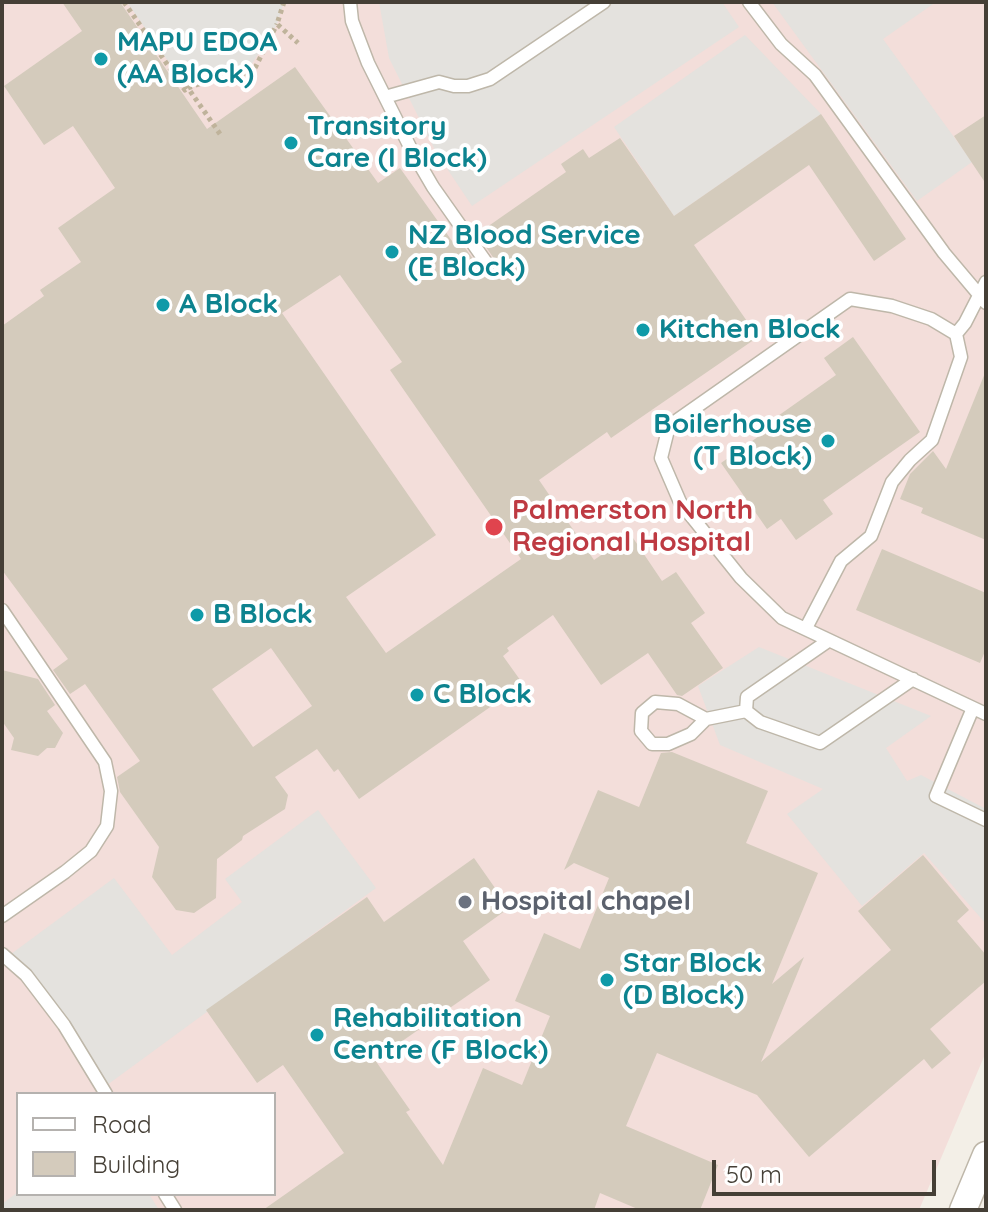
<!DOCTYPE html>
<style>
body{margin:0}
#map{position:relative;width:988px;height:1212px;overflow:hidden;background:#f3efe7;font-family:Quicksand,sans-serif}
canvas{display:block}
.frame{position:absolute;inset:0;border:4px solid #453f36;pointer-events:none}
.legend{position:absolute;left:16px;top:1092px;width:260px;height:104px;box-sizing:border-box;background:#fff;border:2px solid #b5b2af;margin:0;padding:10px 14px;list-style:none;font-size:24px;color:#453f36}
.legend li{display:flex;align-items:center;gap:16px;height:40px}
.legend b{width:40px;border:2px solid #b5b2af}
.scale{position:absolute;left:712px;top:1160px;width:224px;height:36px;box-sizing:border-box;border:4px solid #453f36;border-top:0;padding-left:10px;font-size:24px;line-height:28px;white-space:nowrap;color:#453f36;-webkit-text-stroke:6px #fff;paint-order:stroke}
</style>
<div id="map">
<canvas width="988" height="1212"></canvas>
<div class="frame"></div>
<ul class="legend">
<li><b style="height:10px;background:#fff"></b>Road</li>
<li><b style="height:22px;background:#d4cbbc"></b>Building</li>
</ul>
<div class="scale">50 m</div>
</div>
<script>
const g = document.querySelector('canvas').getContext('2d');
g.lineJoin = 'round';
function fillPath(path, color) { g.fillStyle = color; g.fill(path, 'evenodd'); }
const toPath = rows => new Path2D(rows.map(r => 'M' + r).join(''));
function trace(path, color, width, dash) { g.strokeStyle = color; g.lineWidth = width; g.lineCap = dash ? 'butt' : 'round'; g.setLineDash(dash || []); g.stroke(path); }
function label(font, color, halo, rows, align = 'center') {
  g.font = font + ' Quicksand,sans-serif'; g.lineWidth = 8; g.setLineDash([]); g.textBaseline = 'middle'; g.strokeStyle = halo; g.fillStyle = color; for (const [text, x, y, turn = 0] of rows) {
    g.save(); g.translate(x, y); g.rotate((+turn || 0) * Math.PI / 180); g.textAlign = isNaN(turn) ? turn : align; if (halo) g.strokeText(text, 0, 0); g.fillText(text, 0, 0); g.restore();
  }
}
const medical = toPath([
 [2,2,986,2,986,1052,919,1210,2,1210],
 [18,1094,274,1094,274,1194,18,1194]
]);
const parking = toPath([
 [127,2,284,2,277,24,250,67,183,83],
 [379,2,722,2,739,27,472,206,436,152,389,58],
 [772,2,936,2,883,39,972,162,917,201],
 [745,35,821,114,674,216,614,127],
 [759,647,931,716,886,748,907,781,921,775,986,809,986,924,924,853,862,906,787,814,823,789,720,745,698,686],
 [318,810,376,888,103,1088,7,957,114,878,172,955,242,902,225,879],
 [18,1192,149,1194,159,1210,2,1210,2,1204]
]);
const building = toPath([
 [62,2,120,2,207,129,295,67,378,183,400,168,457,248,463,245,481,270,488,274,496,269,497,263,477,234,566,172,561,164,583,149,589,158,620,138,674,216,821,114,906,239,874,261,809,165,694,245,758,337,611,438,607,432,539,480,594,560,631,535,662,581,676,572,705,613,691,623,723,668,682,696,677,695,648,653,601,685,553,615,507,648,509,651,503,656,523,684,359,799,338,769,334,772,317,749,275,777,288,795,285,809,243,836,242,840,217,859,216,898,194,913,176,910,152,877,159,847,120,792,117,777,140,761,85,684,70,694,53,670,68,659,2,570,2,326,44,296,40,290,81,262,58,228,115,188,73,126,44,145,4,86,82,31],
 [340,275,402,362,390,370,521,559,386,653,346,597,436,535,282,313],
 [271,648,312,706,253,747,212,689],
 [986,115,986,184,954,136],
 [853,337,920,432,823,500,833,514,796,540,781,519,767,529,721,463,762,434,758,430,836,375,824,358],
 [985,373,986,373,986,540,921,513,923,508,900,499,910,474,933,451,946,469],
 [882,549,986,593,986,649,980,663,856,610],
 [2,670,38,679,55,705,47,711,63,733,55,748,47,748,38,756,11,750,14,738,2,721],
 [672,752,768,791,746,843,818,873,772,984,804,957,761,1062,891,950,858,911,923,855,969,910,957,921,986,955,986,981,930,1029,951,1053,932,1069,924,1059,809,1157,757,1095,657,1053,626,1126,718,1165,700,1210,640,1210,600,1193,594,1210,263,1210,344,1153,283,1065,257,1083,206,1010,367,897,384,922,474,858,509,908,463,941,490,980,375,1060,410,1110,406,1112,443,1165,483,1068,522,1085,550,1016,515,1001,544,933,580,949,609,878,574,863,564,870,598,790,639,807,661,753]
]);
const path = toPath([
 [124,2,185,90,188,88],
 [284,2,277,24,298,43],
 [220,134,188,88,220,76,253,72,277,24]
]);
const lane = toPath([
 [350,2,352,21,368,63,412,151,433,187,488,265],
 [749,2,781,44,815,75,944,253,986,303],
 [385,97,439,82,454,86,468,86,490,79,604,2],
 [956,334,965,323,986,282],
 [2,610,105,762,111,791,107,826,91,851,65,872,2,916],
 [806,628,841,561,871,536,892,482,910,460,932,440,961,357,956,334,931,319,892,306,850,299,669,426,661,458,680,502,741,578,782,618,986,714],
 [973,708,936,796,986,820],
 [746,711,760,722,820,743,913,679],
 [746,711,747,697,828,641],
 [706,719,678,704,655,702,642,713,641,731,652,744,668,744,691,734,706,719,746,711],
 [2,954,26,975,64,1025,106,1094],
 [165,1194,175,1210]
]);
const street = toPath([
 [963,1210,986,1155]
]);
const markers = [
 [101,59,8,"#0f9aa8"],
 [291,143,8,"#0f9aa8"],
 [392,252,8,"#0f9aa8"],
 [163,305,8,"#0f9aa8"],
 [643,330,8,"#0f9aa8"],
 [828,441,8,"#0f9aa8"],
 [494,527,10,"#e0444e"],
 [197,615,8,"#0f9aa8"],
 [417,695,8,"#0f9aa8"],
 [465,902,8,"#6b7280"],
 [607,980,8,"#0f9aa8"],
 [317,1035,8,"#0f9aa8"]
];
const cultureNames = [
 ["MAPU EDOA",117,43],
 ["(AA Block)",117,75],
 ["Transitory",307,127],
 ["Care (I Block)",307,159],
 ["NZ Blood Service",408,236],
 ["(E Block)",408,268],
 ["A Block",179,305],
 ["Kitchen Block",659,330],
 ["Boilerhouse",812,425,"right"],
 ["(T Block)",812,457,"right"],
 ["B Block",213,615],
 ["C Block",433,695],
 ["Star Block",623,964],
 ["(D Block)",623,996],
 ["Rehabilitation",333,1019],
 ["Centre (F Block)",333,1051]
];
const healthNames = [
 ["Palmerston North",512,511],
 ["Regional Hospital",512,543]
];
const worshipNames = [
 ["Hospital chapel",481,902]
];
fillPath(medical, '#f3deda');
fillPath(parking, '#e4e2de');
fillPath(building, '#d4cbbc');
trace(lane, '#beb7a9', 15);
trace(street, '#beb7a9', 29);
trace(path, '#bfb39b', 5, [4, 4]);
trace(lane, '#fff', 12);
trace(street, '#fff', 26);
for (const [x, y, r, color] of markers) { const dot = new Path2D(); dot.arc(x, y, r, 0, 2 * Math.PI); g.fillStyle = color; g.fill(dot); trace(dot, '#fff', 3); }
label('bold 28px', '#0d838f', '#fff', cultureNames, 'left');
label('bold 28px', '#be3a42', '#fff', healthNames, 'left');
label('bold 28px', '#5b616d', '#fff', worshipNames, 'left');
</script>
